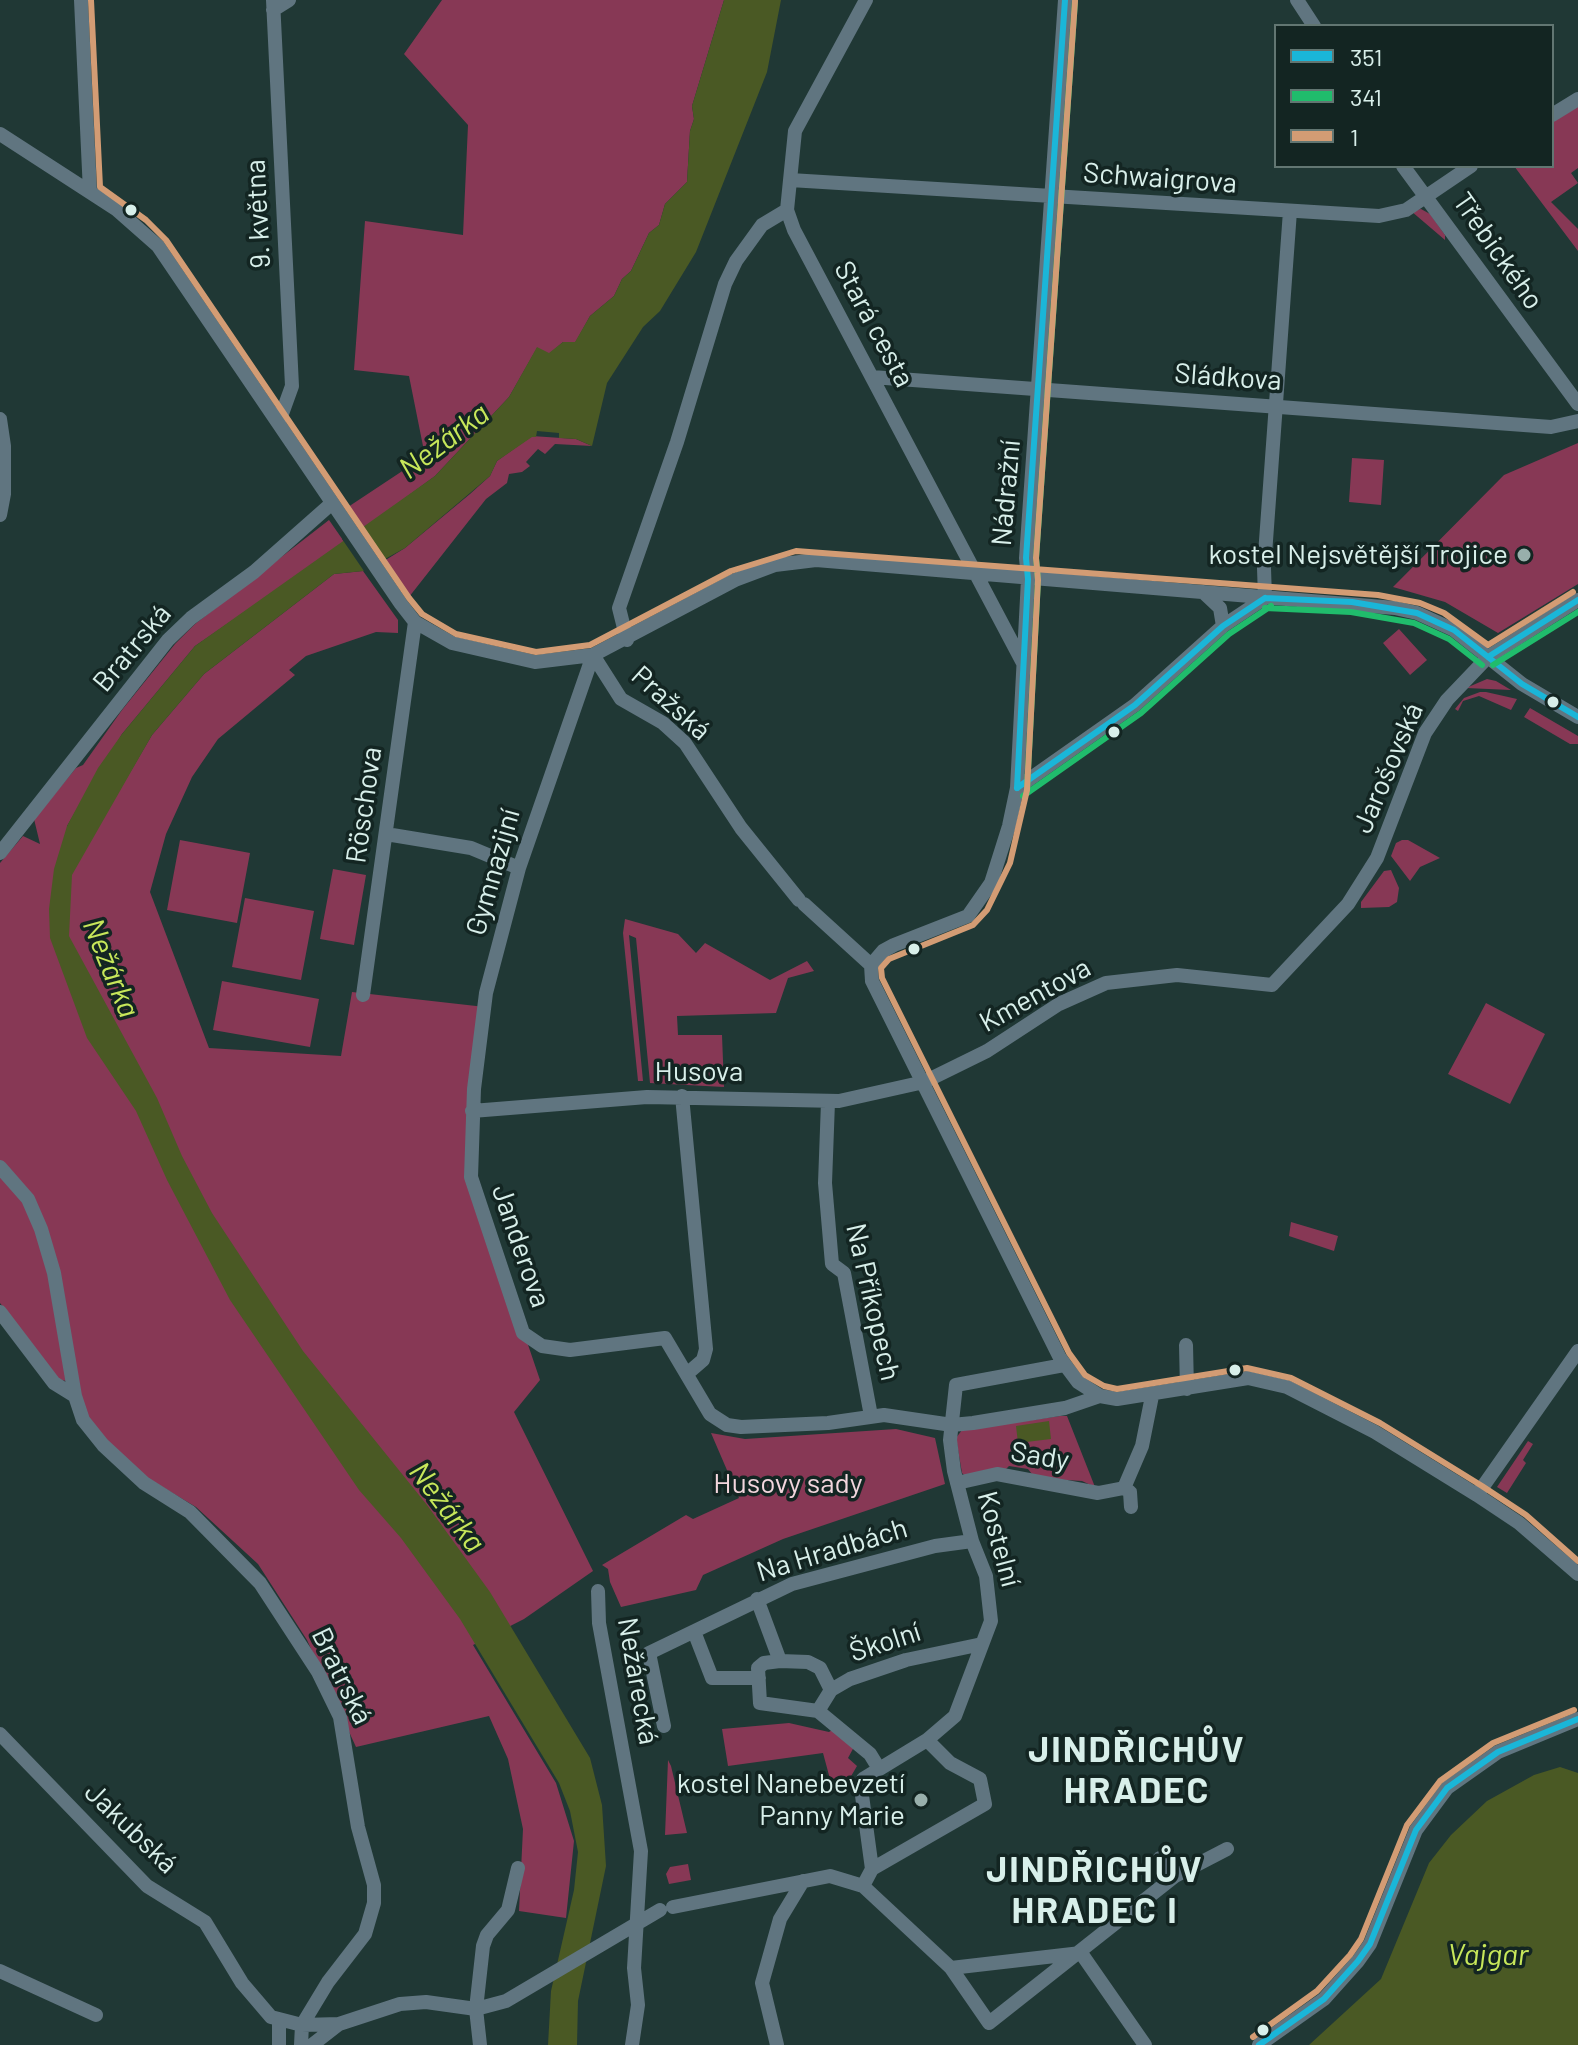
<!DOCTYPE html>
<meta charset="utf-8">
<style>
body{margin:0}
#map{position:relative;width:1578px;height:2045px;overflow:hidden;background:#203835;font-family:Barlow,sans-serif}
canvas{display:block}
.legend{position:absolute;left:1274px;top:24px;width:280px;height:144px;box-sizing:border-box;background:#132522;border:2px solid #627672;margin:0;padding:10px 14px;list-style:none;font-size:24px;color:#d8efea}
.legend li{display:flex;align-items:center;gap:16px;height:40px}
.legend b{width:40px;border:2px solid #627672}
</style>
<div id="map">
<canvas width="1578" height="2045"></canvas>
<ul class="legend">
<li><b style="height:10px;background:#1ab6d8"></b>351</li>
<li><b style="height:10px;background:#20bc6c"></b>341</li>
<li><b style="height:10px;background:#d39c74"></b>1</li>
</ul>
</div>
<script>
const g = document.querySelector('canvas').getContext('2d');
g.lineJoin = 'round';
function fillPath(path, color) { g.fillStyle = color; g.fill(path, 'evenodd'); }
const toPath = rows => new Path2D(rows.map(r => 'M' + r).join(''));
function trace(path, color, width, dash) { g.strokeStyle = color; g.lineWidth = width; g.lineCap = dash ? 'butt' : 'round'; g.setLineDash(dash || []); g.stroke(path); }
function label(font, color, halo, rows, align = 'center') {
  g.font = font + ' Barlow,sans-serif'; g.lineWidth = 7; g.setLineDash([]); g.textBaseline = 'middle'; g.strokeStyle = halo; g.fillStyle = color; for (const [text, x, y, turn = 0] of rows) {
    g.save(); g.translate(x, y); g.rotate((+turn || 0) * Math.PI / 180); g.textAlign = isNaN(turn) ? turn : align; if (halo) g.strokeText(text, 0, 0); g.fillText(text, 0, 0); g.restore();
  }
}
const green = toPath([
 [442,0,724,0,692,106,694,119,690,131,687,182,665,204,659,225,649,233,631,271,622,279,614,296,590,316,575,343,563,342,549,354,537,348,509,397,435,476,363,529,348,507,425,456,409,376,354,370,365,221,463,235,468,125,404,54],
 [1578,104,1578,168,1571,173,1578,183,1551,202,1578,229,1578,251,1514,166,1552,166,1552,122],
 [1421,209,1430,214,1445,235,1445,240,1411,211],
 [532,436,576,439,592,446,555,444,545,454,538,449,526,462,530,466,522,472,509,474,507,483,486,499,409,597,384,561,405,548,470,494,490,476,497,461],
 [1578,443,1578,584,1498,633,1445,602,1393,587,1504,475],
 [1352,458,1384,460,1381,505,1349,502],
 [329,520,345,543,195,646,122,734,67,826,95,832,152,735,204,674,334,574,363,571,398,620,398,633,376,632,306,656,289,670,295,675,218,739,192,777,166,834,150,892,209,1048,341,1056,352,992,485,1007,471,1177,540,1380,514,1412,593,1571,524,1619,473,1645,556,1783,574,1841,566,1918,519,1911,523,1829,508,1759,489,1716,356,1747,307,1640,258,1564,196,1507,149,1479,116,1452,89,1421,66,1381,57,1379,0,1303,0,863,23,836,40,844,34,819,76,768,83,765,122,710,175,644,195,624],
 [1399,629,1427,660,1410,675,1383,643],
 [1487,679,1496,681,1511,690,1466,688],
 [1480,692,1486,692,1517,699,1511,710,1479,696,1463,701,1458,711,1455,709,1464,698],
 [1530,708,1578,736,1578,744,1570,744,1524,717],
 [180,840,250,853,237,923,167,910],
 [1402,840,1408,840,1440,858,1420,867,1410,881,1391,856,1396,843],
 [333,869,366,875,354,945,320,939],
 [1391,870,1399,888,1397,902,1389,907,1361,908,1361,902,1384,871],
 [245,898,314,911,301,980,232,967],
 [625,919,678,934,696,953,705,943,770,980,807,961,814,971,788,978,776,1013,677,1016,678,1035,722,1035,724,1087,650,1083,636,938,629,935,643,1081,638,1081,623,933],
 [222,981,319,999,310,1047,213,1030],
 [1486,1003,1545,1034,1510,1104,1448,1074],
 [1291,1222,1338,1236,1334,1251,1289,1236],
 [1060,1416,1067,1416,1095,1487,1082,1481,1035,1478,1028,1469,1009,1466,1004,1471,965,1476,962,1473,956,1438,962,1430],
 [896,1429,935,1438,945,1484,783,1539,703,1575,696,1590,621,1607,610,1582,608,1569,602,1565,686,1515,693,1519,739,1498,711,1433,745,1439],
 [1528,1441,1533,1444,1523,1460,1526,1463,1507,1493,1497,1487],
 [789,1723,829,1732,832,1730,854,1747,848,1758,857,1766,850,1778,830,1779,823,1753,728,1766,722,1729],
 [668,1760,671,1766,687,1833,665,1835],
 [688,1864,691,1880,669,1884,666,1874,670,1867]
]);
const water = toPath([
 [724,0,781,0,767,72,696,252,660,311,643,327,607,383,592,446,576,439,559,438,559,433,537,431,536,437,532,437,497,461,490,476,405,548,363,571,334,574,204,674,152,735,72,875,69,936,157,1098,182,1156,212,1213,303,1351,427,1505,490,1592,590,1758,602,1805,606,1866,578,2001,577,2045,548,2045,551,1991,574,1890,578,1852,570,1811,559,1783,460,1619,401,1538,359,1490,230,1300,167,1180,136,1111,87,1038,50,938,49,909,54,869,67,826,98,768,122,734,195,646,435,476,509,397,537,347,549,353,563,342,575,342,590,316,614,296,622,279,631,271,649,233,659,225,665,204,687,182,690,131,694,119,692,106],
 [1049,1421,1051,1439,1018,1443,1016,1426],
 [1560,1767,1578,1773,1578,2045,1309,2045,1381,1979,1429,1863,1451,1835,1487,1801,1534,1775]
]);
const pier = toPath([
 [360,526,386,564,366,574,342,539]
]);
const street = toPath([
 [81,0,90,192],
 [273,0,292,386,279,422],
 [866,0,795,131,787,210,794,230,1023,663],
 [1297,0,1314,26],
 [273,10,289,0],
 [1552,115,1578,99],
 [0,134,116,209,158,246,401,604,415,622,452,643,535,662,593,655,735,580,775,565,816,560,1395,608,1417,613,1454,630,1522,684,1578,717],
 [1403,166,1578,404],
 [790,180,1379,216,1406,210,1471,166],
 [872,377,1551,427,1578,421],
 [0,419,4,446,4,494,0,515],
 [1203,592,1220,608,1223,626],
 [1265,598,1264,568,1290,211],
 [627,640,619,608,677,442,725,284,736,261,762,225,787,210],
 [593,655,519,868,486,993,474,1089,471,1177,523,1333,542,1346,570,1350,665,1338,710,1414,727,1425,741,1427,828,1423,884,1415,952,1425,973,1423,1065,1408,1100,1396],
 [593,655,621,699,663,723,685,743,741,828,799,900],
 [1017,788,1135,705,1223,626,1265,598],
 [386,834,471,848,519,868],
 [0,853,168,640,191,618,254,572,331,504],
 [804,904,871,965],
 [871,965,883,951,894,945,968,916,991,883,1009,826,1017,788,1028,579,1026,558,1065,0],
 [871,965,872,981,1060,1358,1078,1382,1100,1396,1117,1399,1248,1378,1287,1387,1375,1432,1477,1495,1519,1523,1578,1574],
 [363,995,415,622],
 [682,1096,706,1349,703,1360,688,1373],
 [828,1102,825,1183,832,1264,844,1273,871,1416],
 [472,1111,647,1097,839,1101,924,1082,987,1051,1059,1004,1106,983,1177,975,1272,985,1348,904,1377,858,1425,733,1447,700,1488,657,1578,600],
 [0,1167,28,1199,41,1229,54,1273,75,1396,83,1420,103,1445,144,1483,190,1512,260,1583,318,1672,340,1717,358,1827,374,1885,374,1903,365,1934,328,1982,302,2025,301,2045],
 [0,1312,54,1383,75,1396],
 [1186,1345,1187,1389],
 [957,1483,997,1474,1098,1493,1124,1488],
 [1124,1488,1142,1446,1152,1396],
 [1124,1488,1130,1492,1131,1507],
 [1477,1495,1578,1351],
 [598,1591,599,1623,641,1851,634,1968,638,2005,632,2045],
 [757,1599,780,1661,764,1663,758,1668,760,1703,818,1711,870,1754,878,1767],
 [695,1634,712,1678,759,1678],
 [780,1661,808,1662,820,1668,831,1690],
 [818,1711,831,1690,850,1679,906,1660,982,1644],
 [664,1726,649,1653,792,1584,935,1546,972,1541],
 [0,1734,147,1886,205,1922,242,1983,271,2017,302,2025,339,2024],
 [1160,1858,1175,1876],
 [872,1869,985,1804,980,1779,950,1763,927,1740],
 [863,1886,872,1869,861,1788,863,1779,927,1740,955,1716,991,1621,986,1576,972,1541,954,1471,950,1440,956,1385,1064,1365],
 [673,1907,830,1876,863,1886,951,1968,989,2023,1175,1876,1227,1849],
 [1081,1953,1145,2045],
 [951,1968,1081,1953],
 [0,1971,96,2015],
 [279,2021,279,2045],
 [312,2045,339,2024,400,2004,426,2002,476,2009,506,2001,660,1910],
 [480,2045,476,2009,483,1946,487,1935,508,1910,518,1868],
 [777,2045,762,1983,780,1919,803,1881],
 [1259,2045,1324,1999,1358,1961,1370,1944,1416,1830,1447,1788,1498,1752,1578,1719]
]);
const bus1 = toPath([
 [1265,598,1352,602,1417,613,1454,630,1522,684,1578,717],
 [1488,657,1578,600],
 [1017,788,1028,579,1026,558,1065,0],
 [1017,788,1135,705,1223,626,1265,598],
 [1259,2045,1324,1999,1358,1961,1370,1944,1416,1830,1447,1788,1498,1752,1578,1719]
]);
const bus2 = toPath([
 [1265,608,1351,612,1414,623,1449,639,1482,665],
 [1493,665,1578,612],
 [1027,789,1038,580,1036,558,1075,1],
 [1023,796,1141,713,1229,634,1271,606]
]);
const bus3 = toPath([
 [91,0,100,187,146,220,166,240,409,598,422,614,456,634,536,652,590,645,731,571,796,551,1378,595,1420,603,1444,613,1488,645,1573,592],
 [1075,1,1036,558,1038,580,1027,790,1010,863,987,910,973,925,889,959,881,968,882,978,1069,1353,1085,1375,1104,1386,1117,1389,1247,1368,1291,1378,1380,1423,1482,1486,1526,1515,1578,1561],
 [1253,2037,1317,1991,1350,1955,1361,1939,1407,1825,1440,1781,1493,1743,1574,1710]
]);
const markers = [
 [131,210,7,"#d8efea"],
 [1524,555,8,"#98afab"],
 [1553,702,7,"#d8efea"],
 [1114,732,7,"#d8efea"],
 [914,949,7,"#d8efea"],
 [1235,1370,7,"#d8efea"],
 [921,1800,8,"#98afab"],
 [1263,2030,7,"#d8efea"]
];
const streetNames = [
 ["Schwaigrova",1160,178,4],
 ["9. května",258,214,-93],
 ["Třebického",1498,251,55],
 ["Stará cesta",874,324,62],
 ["Sládkova",1228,377,4],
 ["Nádražní",1006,493,-85],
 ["Bratrská",132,648,-50],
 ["Pražská",671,703,42],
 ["Jarošovská",1388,768,-67],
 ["Röschova",364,805,-82],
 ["Gymnazijní",493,872,-74],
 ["Kmentova",1035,995,-29],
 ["Husova",699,1072],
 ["Janderova",521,1246,71],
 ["Na Příkopech",873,1302,77],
 ["Sady",1040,1456,9],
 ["Kostelní",999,1539,75],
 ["Na Hradbách",832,1550,-17],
 ["Školní",885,1642,-18],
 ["Bratrská",342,1676,64],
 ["Nežárecká",638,1681,80],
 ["Jakubská",131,1828,44]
];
const poiNames = [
 ["kostel Nejsvětější Trojice",1508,555],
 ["kostel Nanebevzetí",905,1784],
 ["Panny Marie",905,1816]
];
const parkNames = [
 ["Husovy sady",788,1484]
];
const waterNames = [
 ["Nežárka",444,441,-37],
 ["Nežárka",111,968,68],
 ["Nežárka",447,1507,53],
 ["Vajgar",1488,1955]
];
const districtNames = [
 ["JINDŘICHŮV",1137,1750],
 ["HRADEC",1137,1791],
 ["JINDŘICHŮV",1095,1870],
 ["HRADEC I",1095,1911]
];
fillPath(green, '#873855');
fillPath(water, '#4a5924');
fillPath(pier, '#203835');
trace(street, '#607580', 14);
trace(bus1, '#1ab6d8', 6);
trace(bus2, '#20bc6c', 6);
trace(bus3, '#d39c74', 6);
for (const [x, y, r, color] of markers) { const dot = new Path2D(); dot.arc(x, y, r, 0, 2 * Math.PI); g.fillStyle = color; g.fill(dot); trace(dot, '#132522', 3); }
label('28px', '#d8efea', '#132522', streetNames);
label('28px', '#d8efea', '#132522', poiNames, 'right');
label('28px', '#f3d6dd', '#132522', parkNames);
label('italic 30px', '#c7e75a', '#132522', waterNames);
g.letterSpacing = '2px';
label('bold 36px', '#d8efea', '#132522', districtNames);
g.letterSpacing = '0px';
</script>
